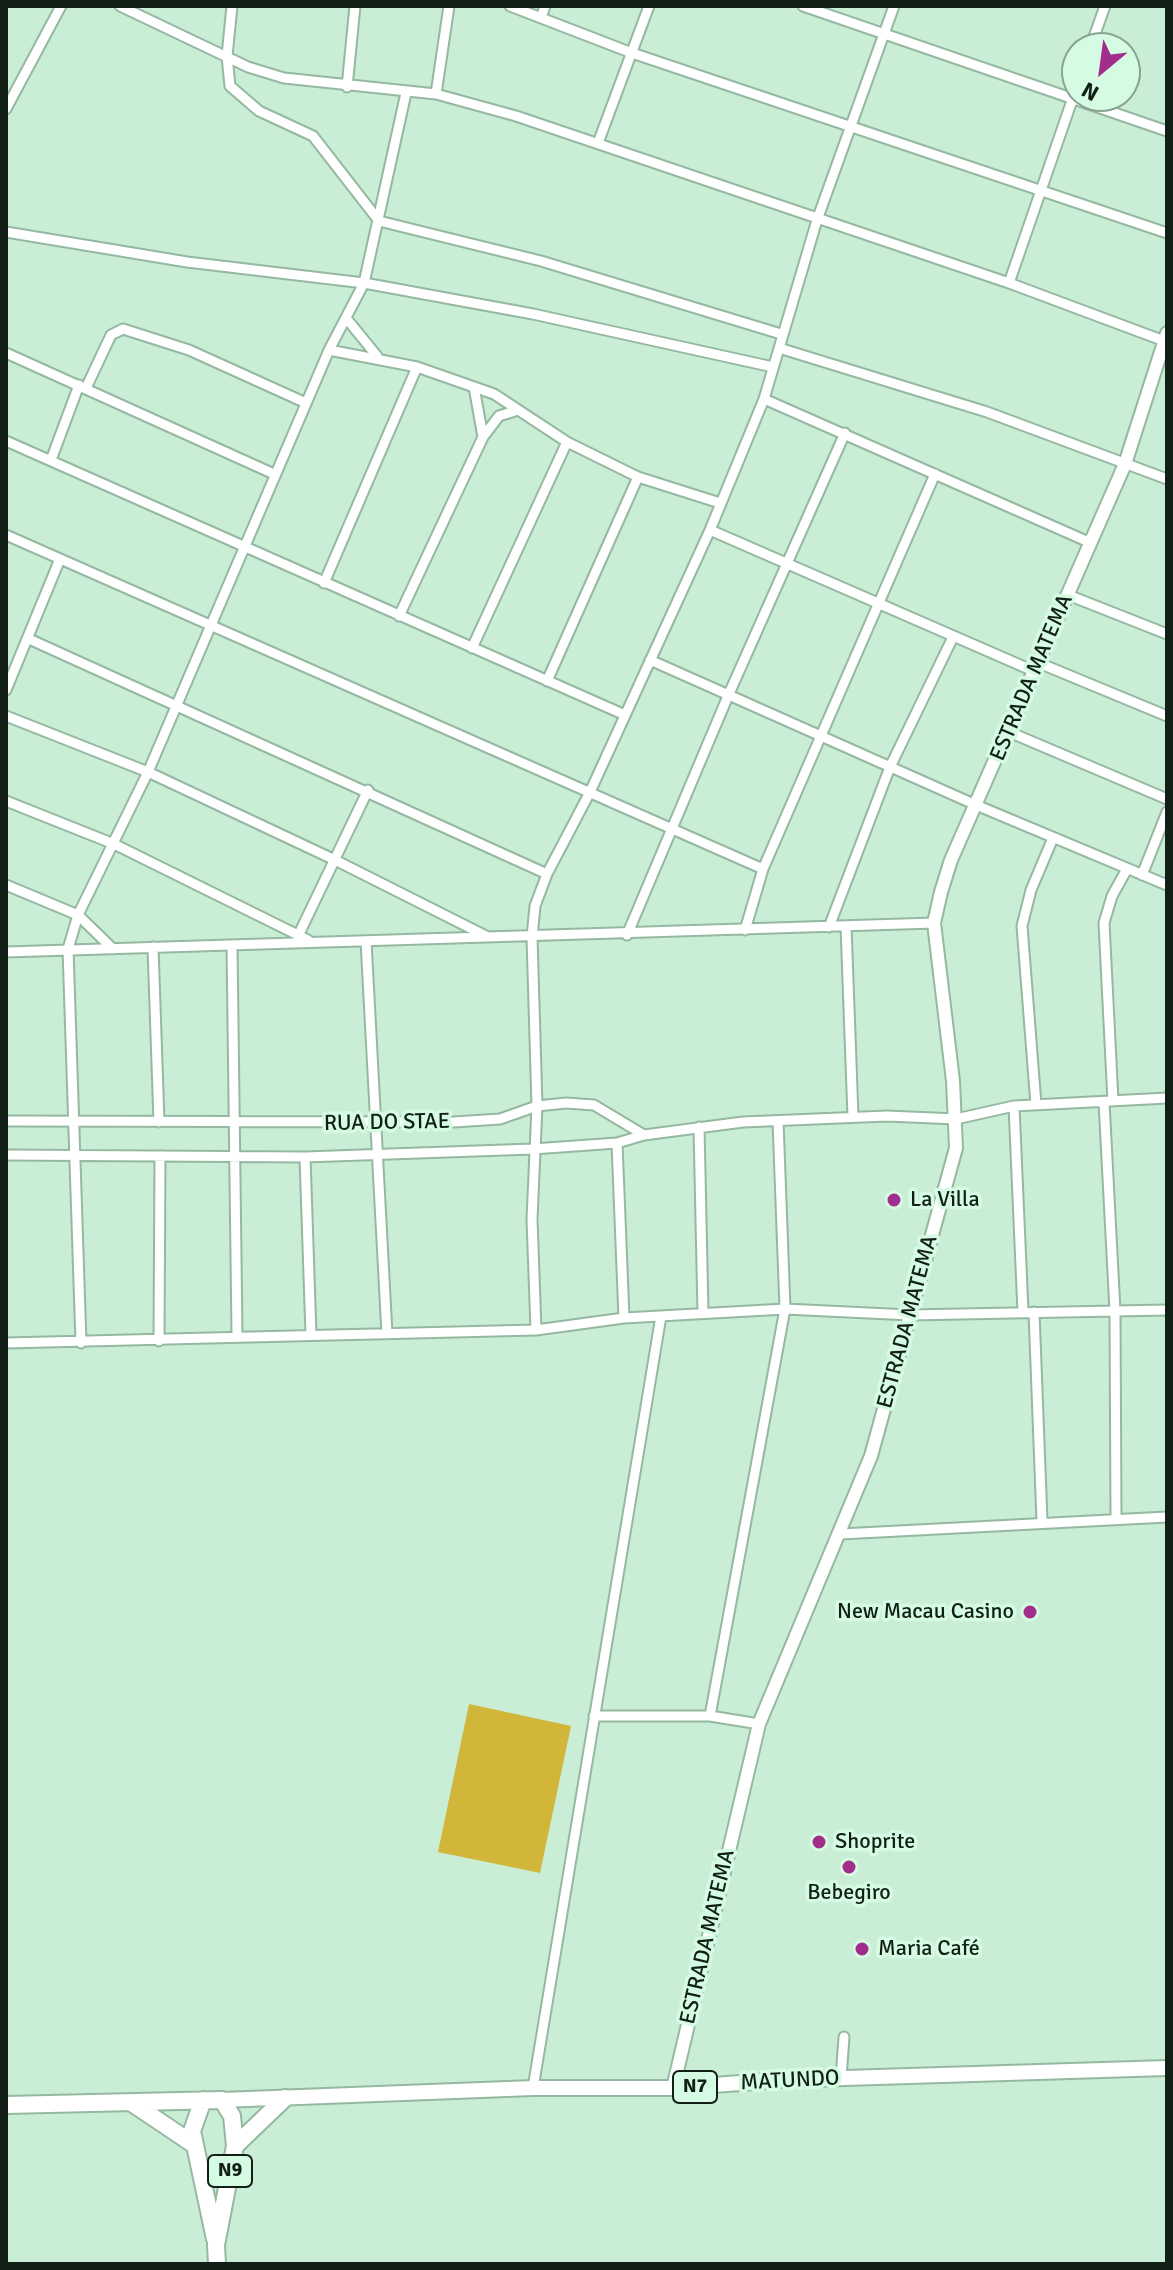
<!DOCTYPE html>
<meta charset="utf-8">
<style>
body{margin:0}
#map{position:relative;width:1173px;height:2270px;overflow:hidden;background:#c9edd5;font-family:Signika,sans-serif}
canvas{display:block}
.frame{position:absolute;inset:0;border:8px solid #121f17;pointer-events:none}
.north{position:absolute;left:1061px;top:32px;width:80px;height:80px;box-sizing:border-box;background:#d6fbe3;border:2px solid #88a391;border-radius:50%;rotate:209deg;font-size:22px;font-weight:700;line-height:32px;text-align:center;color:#121f17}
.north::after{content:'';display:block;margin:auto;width:28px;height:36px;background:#a02e8a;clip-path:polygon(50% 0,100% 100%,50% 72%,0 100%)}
</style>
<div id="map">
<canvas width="1173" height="2270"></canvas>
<div class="frame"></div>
<div class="north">N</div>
</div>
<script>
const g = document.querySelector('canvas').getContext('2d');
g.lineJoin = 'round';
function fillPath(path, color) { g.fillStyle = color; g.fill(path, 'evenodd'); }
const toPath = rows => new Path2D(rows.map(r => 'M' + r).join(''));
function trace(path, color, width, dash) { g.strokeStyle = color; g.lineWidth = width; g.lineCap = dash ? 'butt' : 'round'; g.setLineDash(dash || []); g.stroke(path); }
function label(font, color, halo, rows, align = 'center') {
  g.font = font + ' Signika,sans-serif'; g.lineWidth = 7; g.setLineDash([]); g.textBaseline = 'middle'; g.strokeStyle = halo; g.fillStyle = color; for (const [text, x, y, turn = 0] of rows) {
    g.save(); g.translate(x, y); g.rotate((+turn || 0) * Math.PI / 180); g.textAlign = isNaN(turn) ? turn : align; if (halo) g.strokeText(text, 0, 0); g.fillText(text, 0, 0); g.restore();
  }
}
const green = toPath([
 [469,1704,571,1726,540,1873,438,1852]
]);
const minor = toPath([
 [120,6,248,67,284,78,436,94,516,116,1009,283,1167,342],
 [232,6,227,56,230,86,259,111,313,136,379,221,541,261,781,334],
 [510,6,632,53,1167,233],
 [803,6,1167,131],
 [541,18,545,6],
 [1090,48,1105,6],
 [347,87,355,6],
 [436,94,449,6],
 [6,109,61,6],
 [598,143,649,6],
 [6,232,187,262,364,283,533,314,773,367],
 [1009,283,1077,86],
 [346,318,377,356],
 [779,348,987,412,1167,479],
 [329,350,417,367,494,394,567,442,638,477,720,503],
 [6,353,274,474],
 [474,387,483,437],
 [86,388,111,335,123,329,189,350,306,403],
 [764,399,1091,543],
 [6,441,625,715],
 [51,460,79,385],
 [710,530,1036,672],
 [6,535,763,869],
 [324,583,417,367],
 [1068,595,1167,634],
 [399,616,483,437,499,416,515,411],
 [29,639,547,874],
 [472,648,567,442],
 [650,660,976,805,1167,885],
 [1039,663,1167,716],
 [547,681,638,477],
 [6,690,60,559],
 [6,716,148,772,335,860,486,936],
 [1009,732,1167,799],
 [6,801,114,844,308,940],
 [1142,875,1167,812],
 [6,885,78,915,113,949],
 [846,926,853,1117],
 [829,927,890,767,953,637],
 [745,930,763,869,935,474],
 [627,935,728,696,845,433],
 [298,936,368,790],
 [366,941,387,1334],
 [232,945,237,1335],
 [153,947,159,1122],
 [6,952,934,923],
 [1113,1101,1104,923,1112,896,1127,869],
 [1104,1102,1115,1311,1116,1518],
 [1036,1105,1022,926,1031,890,1053,838],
 [1014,1106,1023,1312],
 [6,1121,454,1122,500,1119,537,1106,566,1103,594,1105,644,1135],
 [699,1127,703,1313],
 [617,1143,624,1318],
 [6,1155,305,1157,533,1149,617,1143,644,1135,743,1122,887,1116,956,1119,1014,1106,1167,1098],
 [305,1157,311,1335],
 [1034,1312,1042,1521],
 [536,1330,532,1219,537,1106,532,937,535,906,547,874,590,792,710,530,764,399,817,220,894,6],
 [159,1341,160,1156],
 [6,1343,536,1330,624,1318,785,1309,910,1315,1167,1310],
 [81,1343,68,949,78,915,148,772,329,350,364,283,406,93],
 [841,1534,1167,1517],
 [594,1716,710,1716],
 [759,1724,710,1716,785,1309,778,1121],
 [841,2078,844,2037],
 [533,2088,661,1316]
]);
const tertiary = toPath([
 [673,2088,759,1724,871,1456,956,1148,953,1081,934,923,941,892,951,860,1125,464,1167,333]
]);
const primary = toPath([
 [222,2100,533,2088,673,2088,781,2080,1167,2068]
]);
const trunk = toPath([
 [203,2100,192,2131,215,2239],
 [132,2103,193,2144],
 [6,2105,222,2100,232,2116,235,2146,216,2245,217,2264],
 [235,2146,285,2098]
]);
const markers = [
 [894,1200,8,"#a02e8a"],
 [1030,1612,8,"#a02e8a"],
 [819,1842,8,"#a02e8a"],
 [849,1867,8,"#a02e8a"],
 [862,1949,8,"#a02e8a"]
];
const shields = [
 [695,2087,44],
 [230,2171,44]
];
const shieldNames = [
 ["N7",695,2087],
 ["N9",230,2171]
];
const streetNames = [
 ["ESTRADA MATEMA",1032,678,-67],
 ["RUA DO STAE",387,1123,-1],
 ["ESTRADA MATEMA",908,1322,-75],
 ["ESTRADA MATEMA",708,1937,-77],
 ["MATUNDO",790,2081,-3]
];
const poiNames = [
 ["La Villa",910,1200],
 ["New Macau Casino",1014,1612,"right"],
 ["Shoprite",835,1842],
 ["Bebegiro",849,1893,"center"],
 ["Maria Café",878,1949]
];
fillPath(green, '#d1b639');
trace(minor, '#95b8a1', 13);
trace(tertiary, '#95b8a1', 16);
trace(primary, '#95b8a1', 18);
trace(trunk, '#95b8a1', 20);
trace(minor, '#fff', 9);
trace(tertiary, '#fff', 12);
trace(primary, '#fff', 14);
trace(trunk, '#fff', 16);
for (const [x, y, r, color] of markers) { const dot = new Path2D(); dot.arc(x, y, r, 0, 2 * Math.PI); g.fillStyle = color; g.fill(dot); trace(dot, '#d6fbe3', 3); }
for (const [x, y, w] of shields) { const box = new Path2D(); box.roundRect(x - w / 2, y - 16, w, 32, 6); g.fillStyle = '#d6fbe3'; g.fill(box); trace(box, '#121f17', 2); }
label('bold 20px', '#121f17', null, shieldNames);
label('22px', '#121f17', '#d6fbe3', streetNames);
label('22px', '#121f17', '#d6fbe3', poiNames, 'left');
</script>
